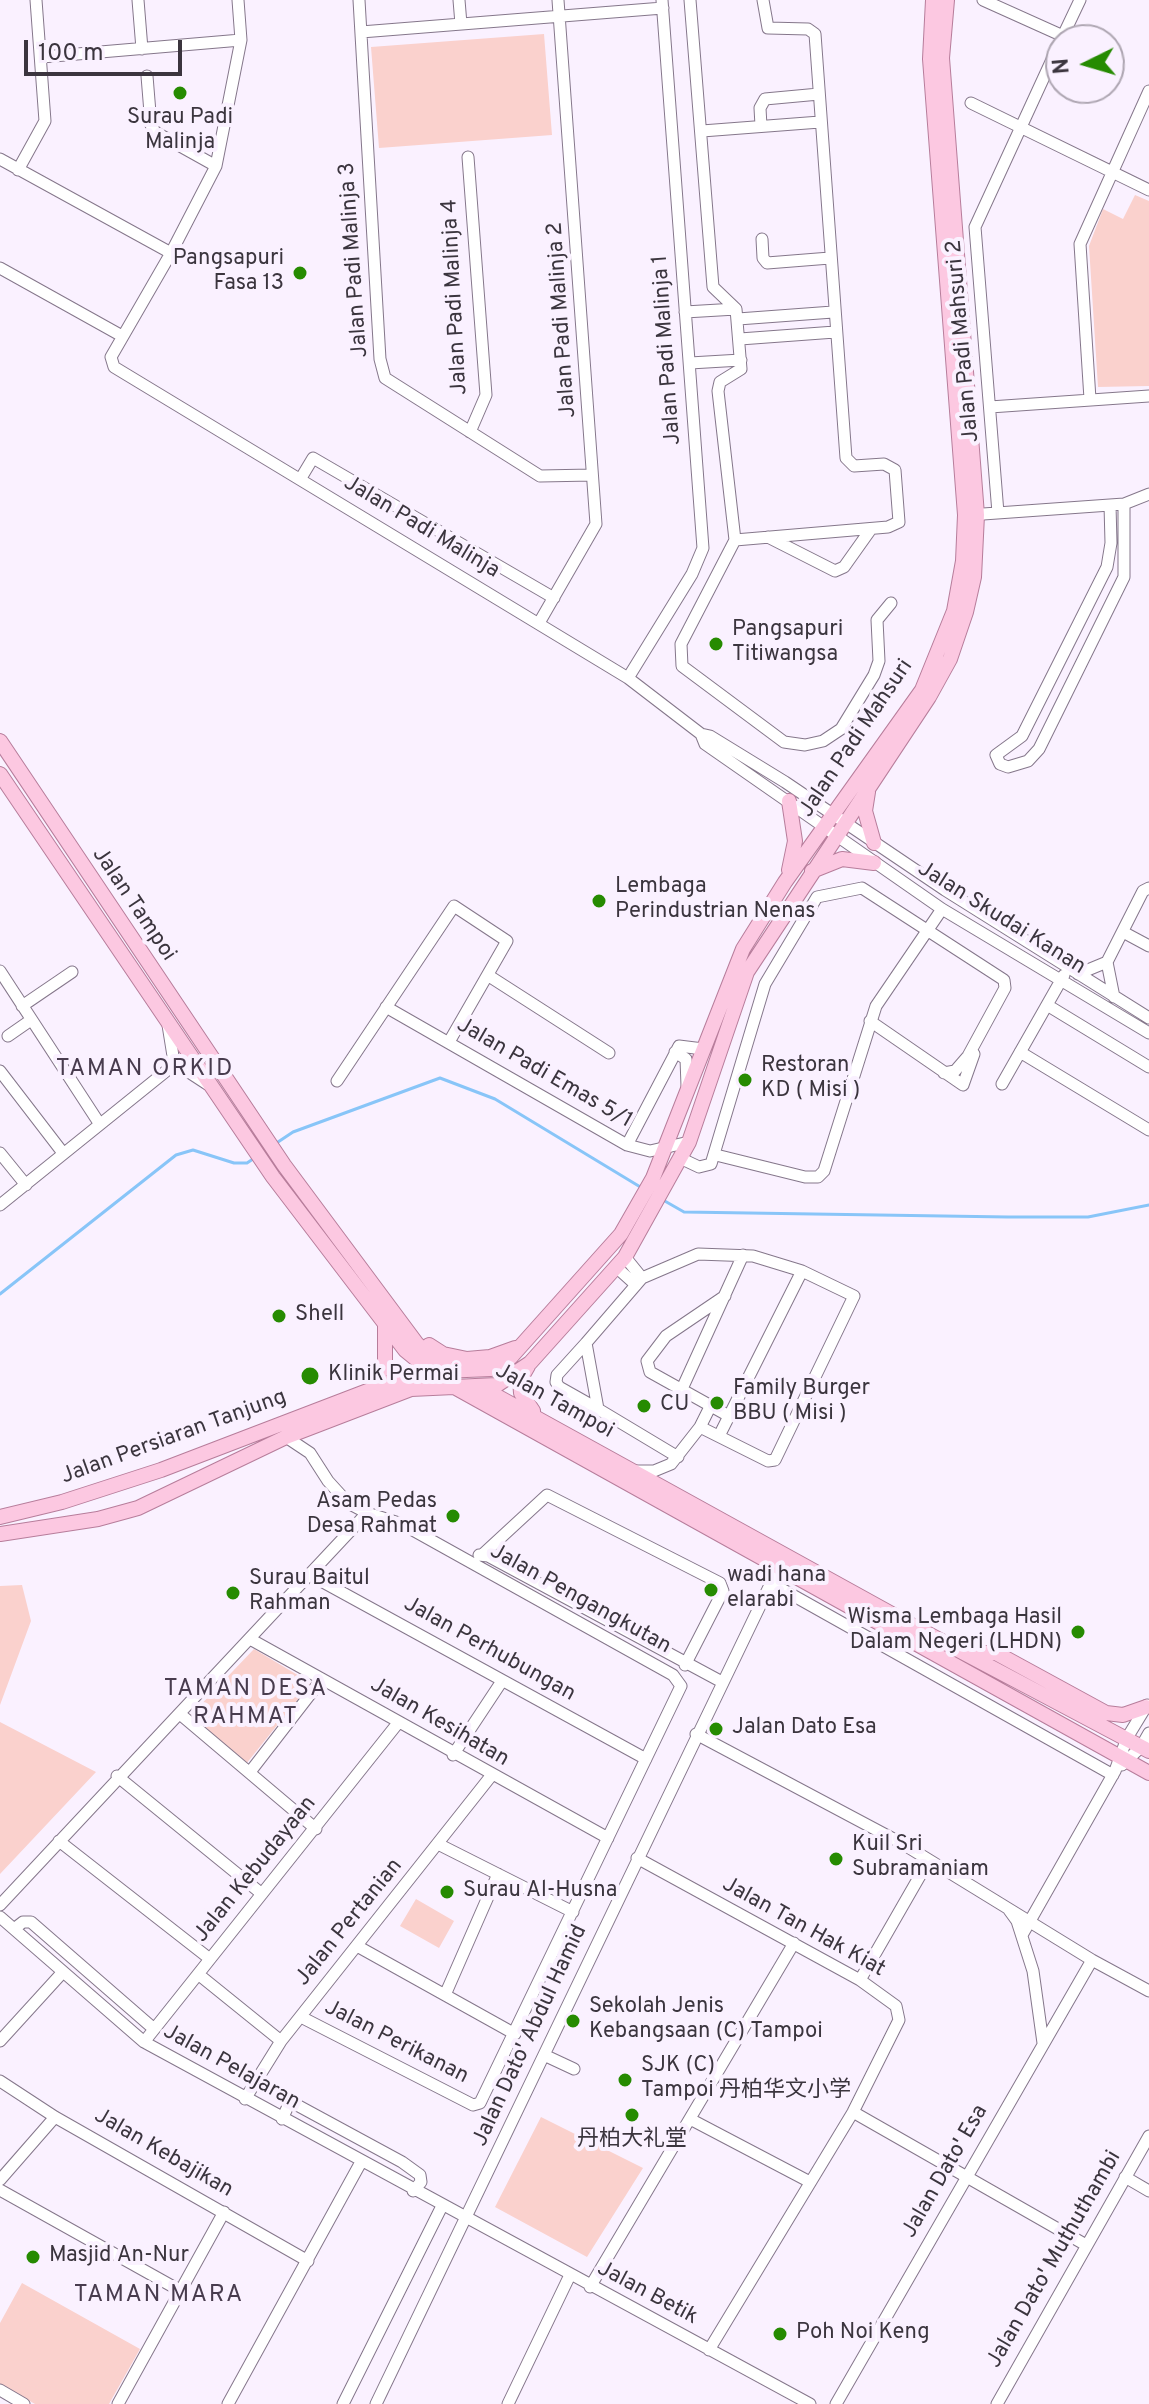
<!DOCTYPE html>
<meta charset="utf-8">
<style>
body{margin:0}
#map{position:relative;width:1149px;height:2404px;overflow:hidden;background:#faf1ff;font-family:Overpass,sans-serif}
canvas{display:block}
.north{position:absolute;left:1045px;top:24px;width:80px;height:80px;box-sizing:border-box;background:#faf1ff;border:2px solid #aea6b2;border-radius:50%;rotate:265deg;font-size:22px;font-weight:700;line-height:32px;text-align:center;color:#3b353e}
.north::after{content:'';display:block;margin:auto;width:28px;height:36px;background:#268b01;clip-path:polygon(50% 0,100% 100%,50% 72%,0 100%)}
.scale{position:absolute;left:24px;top:40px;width:158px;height:36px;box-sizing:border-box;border:4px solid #3b353e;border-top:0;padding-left:10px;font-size:24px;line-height:28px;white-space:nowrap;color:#3b353e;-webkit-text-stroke:6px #faf1ff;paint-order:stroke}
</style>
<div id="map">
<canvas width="1149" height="2404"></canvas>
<div class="north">N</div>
<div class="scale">100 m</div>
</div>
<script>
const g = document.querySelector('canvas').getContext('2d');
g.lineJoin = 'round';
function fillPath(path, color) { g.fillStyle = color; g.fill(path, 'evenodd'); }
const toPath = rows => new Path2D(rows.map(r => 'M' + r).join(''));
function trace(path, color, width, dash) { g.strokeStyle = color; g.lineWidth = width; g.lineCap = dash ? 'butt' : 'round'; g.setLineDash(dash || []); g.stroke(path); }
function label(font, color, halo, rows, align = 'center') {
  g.font = font + ' Overpass,"Noto Sans SC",sans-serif'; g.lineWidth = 8; g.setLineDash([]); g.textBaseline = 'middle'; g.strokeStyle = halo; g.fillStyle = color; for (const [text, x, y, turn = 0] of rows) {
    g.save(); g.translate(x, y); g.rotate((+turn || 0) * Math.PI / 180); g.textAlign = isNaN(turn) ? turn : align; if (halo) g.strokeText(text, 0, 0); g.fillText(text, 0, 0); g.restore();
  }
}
const green = toPath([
 [544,34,552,135,379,148,371,47],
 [1135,195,1149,201,1149,386,1098,387,1089,246,1103,209,1123,219],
 [22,1585,31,1621,0,1705,0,1586],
 [254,1649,311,1683,246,1764,191,1715],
 [0,1722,96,1772,0,1874],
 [416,1899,454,1921,439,1948,400,1926],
 [541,2117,643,2168,587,2257,495,2207],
 [22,2283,140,2349,109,2404,35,2404,0,2384,0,2323]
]);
const stream = toPath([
 [275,1144,293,1132,440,1078,495,1099,642,1188],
 [663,1200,684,1212,1008,1217,1088,1217,1149,1205],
 [0,1294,176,1155,193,1150,234,1163,247,1163,256,1157]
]);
const minor = toPath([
 [138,0,142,49],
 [238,0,241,40,216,166,171,253,111,357,114,367,628,678,701,734,710,736,785,782,945,890,1149,1018],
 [359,0,380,359,385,378,540,476,592,475],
 [459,0,461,24],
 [690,0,713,287,736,309,741,369,720,382,718,391,735,540,681,644,682,666,784,742,805,745,823,741,841,729,874,675,879,661,877,620,891,603],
 [983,0,1063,36],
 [361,32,663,8],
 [1061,40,1080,0],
 [42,57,241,40],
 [147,76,151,125,155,132,216,166],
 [971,103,1149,190],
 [761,126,760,108,765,99,819,94],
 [702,131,820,122],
 [468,157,486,395,470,432],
 [0,159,171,253],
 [18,170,45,121,36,0],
 [762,239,763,258,767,263,830,258],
 [0,268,122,336],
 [685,312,736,309],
 [738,319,833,312],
 [740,339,835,332],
 [690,363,741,360],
 [1090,399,1080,244,1149,91],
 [990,407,1149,396],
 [301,478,313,458,554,598],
 [1110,505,1111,543,1107,567,1022,736,996,755,1000,764,1008,767,1028,761,1039,749,1124,577,1124,504],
 [998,513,975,227,1061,40],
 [969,515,1124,504,1149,494],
 [768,537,835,571,844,567,871,529],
 [735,540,888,527,899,522,895,470,884,464,854,466,846,458,815,34,808,29,768,28,763,0],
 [539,623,596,524,558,0],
 [628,678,692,574,703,548,662,0],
 [701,734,705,744,942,909,1149,1033],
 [1123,932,1149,946],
 [0,971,99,1123],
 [1078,974,1107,962],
 [489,976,609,1053],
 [1114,997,1107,962,1143,891,1149,888],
 [1047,1005,1149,1067],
 [22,1006,72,972],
 [386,1007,627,1145,650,1151,689,1142],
 [870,1021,963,1085,974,1054],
 [168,1025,173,1056,170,1068],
 [8,1036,31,1020],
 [675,1052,686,1059,687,1086],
 [1020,1052,1149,1130],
 [0,1071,63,1153],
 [337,1081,454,906,507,941,449,1042],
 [1002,1084,1064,975],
 [627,1145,679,1046,703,1049],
 [0,1153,26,1185],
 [716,1155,805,1177,818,1177,824,1171,876,1006,942,909],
 [680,1158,699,1167,711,1164,765,984,817,897,862,888,1004,980,1005,988,968,1056,955,1071,944,1073],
 [0,1205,170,1068,181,1067,207,1084],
 [625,1257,642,1278],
 [616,1267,636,1285],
 [725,1296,666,1336,647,1361,650,1372,729,1416],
 [586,1343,557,1375,556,1382,559,1387,598,1409],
 [681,1391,743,1255],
 [719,1436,802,1271],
 [286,1437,310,1453,328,1481,348,1503,367,1513,402,1524,673,1675,681,1686,480,2103,473,2105,301,2017],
 [678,1457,598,1409,586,1343,642,1278,698,1254,753,1256,802,1271,854,1296,775,1460,768,1461,700,1427],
 [635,1471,654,1471,671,1464,700,1427,710,1407],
 [479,1555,488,1556,722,1682],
 [482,1555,547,1495,720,1583,723,1591,685,1665],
 [312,1576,646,1759],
 [771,1583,1113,1775],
 [250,1639,608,1838],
 [180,1714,316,1829],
 [696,1734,903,1844,1092,1960,1149,1991],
 [453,1755,502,1681],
 [1122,1765,1141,1747,1149,1733],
 [250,1772,322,1679],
 [117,1776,262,1894],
 [59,1841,210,1959],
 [438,1844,573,1912],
 [637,1858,860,1980,896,2006,899,2020,853,2112,709,2350],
 [0,1905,367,1513],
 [1009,1910,1017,1921,1033,1971,1043,2043],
 [0,1917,144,2042,810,2404],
 [14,1929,23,1922,31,1922,154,2029],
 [1022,1935,1115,1771,1127,1738,1147,1705],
 [357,1946,515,2034],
 [198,1974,281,2041],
 [860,1980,929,1860],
 [445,1995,498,1874],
 [0,2041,62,1973],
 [144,2042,398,1723],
 [544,2055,574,2069],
 [0,2081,55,2117,308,2261],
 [245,2099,281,2041,491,1776],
 [853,2112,1086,2245],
 [282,2119,289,2104,295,2104,402,2162,420,2175,421,2182,413,2191],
 [690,2119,810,2182],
 [1125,2177,1149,2191],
 [0,2180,55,2117],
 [0,2190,179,2290],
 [590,2287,794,1943],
 [0,2390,24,2404],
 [118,2404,224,2212],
 [228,2404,361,2162],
 [343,2404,442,2206],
 [376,2404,782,1560],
 [508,2404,570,2275],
 [836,2404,1092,1960],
 [997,2404,1149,2136]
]);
const major = toPath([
 [0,741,284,1165,417,1344,450,1371],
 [0,774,273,1177,405,1350,432,1372],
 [868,792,865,811,874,843],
 [789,870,795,841,789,801],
 [812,871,842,859,874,863],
 [429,1345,443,1354,467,1359,490,1357,515,1348],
 [528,1366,520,1380,521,1393,533,1411],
 [456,1388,1149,1773],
 [482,1388,917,1628,1149,1751],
 [372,1389,385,1363,385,1326],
 [0,1517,62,1502,161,1470,417,1372,491,1369,511,1357,621,1234,653,1178,743,949,785,882,922,690,954,611,963,561,965,515,930,59,933,0],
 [0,1534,98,1519,138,1508,286,1437,411,1389,497,1385,530,1363,625,1257,689,1142,747,972,929,697,950,659,966,612,974,577,977,515,942,58,947,0],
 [965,1653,996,1653,1106,1713,1123,1715,1146,1707]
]);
const markers = [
 [180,93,8,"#268b01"],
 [300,273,8,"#268b01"],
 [716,644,8,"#268b01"],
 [599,901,8,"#268b01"],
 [745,1080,8,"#268b01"],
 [279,1316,8,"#268b01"],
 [310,1376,10,"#268b01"],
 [717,1403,8,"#268b01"],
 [644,1406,8,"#268b01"],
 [453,1516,8,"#268b01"],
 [711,1590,8,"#268b01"],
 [233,1593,8,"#268b01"],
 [1078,1632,8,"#268b01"],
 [716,1729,8,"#268b01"],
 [836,1859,8,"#268b01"],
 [447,1892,8,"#268b01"],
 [573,2021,8,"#268b01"],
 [625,2080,8,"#268b01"],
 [632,2115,8,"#268b01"],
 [33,2257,8,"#268b01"],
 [780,2334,8,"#268b01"]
];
const poiNames = [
 ["Surau Padi",180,119,"center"],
 ["Malinja",180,144,"center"],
 ["Pangsapuri",284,260,"right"],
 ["Fasa 13",284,285,"right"],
 ["Pangsapuri",732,631],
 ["Titiwangsa",732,656],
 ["Lembaga",615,888],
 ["Perindustrian Nenas",615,913],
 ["Restoran",761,1067],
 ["KD ( Misi )",761,1092],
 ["Shell",295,1316],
 ["Klinik Permai",328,1376],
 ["Family Burger",733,1390],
 ["BBU ( Misi )",733,1415],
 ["CU",660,1406],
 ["Asam Pedas",437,1503,"right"],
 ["Desa Rahmat",437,1528,"right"],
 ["wadi hana",727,1577],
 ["elarabi",727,1602],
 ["Surau Baitul",249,1580],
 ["Rahman",249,1605],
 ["Wisma Lembaga Hasil",1062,1619,"right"],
 ["Dalam Negeri (LHDN)",1062,1644,"right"],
 ["Jalan Dato Esa",732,1729],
 ["Kuil Sri",852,1846],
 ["Subramaniam",852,1871],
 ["Surau Al-Husna",463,1892],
 ["Sekolah Jenis",589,2008],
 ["Kebangsaan (C) Tampoi",589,2033],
 ["SJK (C)",641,2067],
 ["Tampoi 丹柏华文小学",641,2092],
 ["丹柏大礼堂",632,2141,"center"],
 ["Masjid An-Nur",49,2257],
 ["Poh Noi Keng",796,2334]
];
const streetNames = [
 ["Jalan Padi Malinja 3",355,260,-94],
 ["Jalan Padi Malinja 4",456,297,-93],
 ["Jalan Padi Malinja 2",563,320,-94],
 ["Jalan Padi Mahsuri 2",964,341,-95],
 ["Jalan Padi Malinja 1",668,350,-94],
 ["Jalan Padi Malinja",421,528,31],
 ["Jalan Padi Mahsuri",857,739,-56],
 ["Jalan Tampoi",133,905,56],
 ["Jalan Skudai Kanan",1001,919,32],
 ["Jalan Padi Emas 5/1",544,1074,30],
 ["Jalan Tampoi",554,1402,29],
 ["Jalan Persiaran Tanjung",174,1438,-20],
 ["Jalan Pengangkutan",580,1600,29],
 ["Jalan Perhubungan",489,1650,29],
 ["Jalan Kesihatan",439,1723,30],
 ["Jalan Kebudayaan",256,1870,-51],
 ["Jalan Pertanian",350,1923,-51],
 ["Jalan Tan Hak Kiat",803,1928,29],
 ["Jalan Dato' Abdul Hamid",531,2036,-65],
 ["Jalan Perikanan",396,2043,27],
 ["Jalan Pelajaran",231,2068,29],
 ["Jalan Kebajikan",163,2154,30],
 ["Jalan Dato' Esa",946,2172,-60],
 ["Jalan Dato' Muthuthambi",1055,2260,-60],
 ["Jalan Betik",647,2294,28]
];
const neighbourhoodNames = [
 ["TAMAN ORKID",145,1070],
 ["TAMAN DESA",246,1690],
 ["RAHMAT",246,1718],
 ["TAMAN MARA",159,2296]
];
fillPath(green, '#fad1cd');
trace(stream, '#88c5f8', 3);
trace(minor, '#85778b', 13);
trace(major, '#b77d9b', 16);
trace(minor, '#fff', 11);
trace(major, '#fcc8e1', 14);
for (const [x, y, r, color] of markers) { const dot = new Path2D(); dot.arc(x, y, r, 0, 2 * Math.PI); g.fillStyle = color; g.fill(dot); trace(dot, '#faf1ff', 3); }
label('22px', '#3b353e', '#faf1ff', poiNames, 'left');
label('22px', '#3b353e', '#faf1ff', streetNames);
g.letterSpacing = '2px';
label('24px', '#483c4e', '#faf1ff', neighbourhoodNames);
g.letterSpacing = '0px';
</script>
